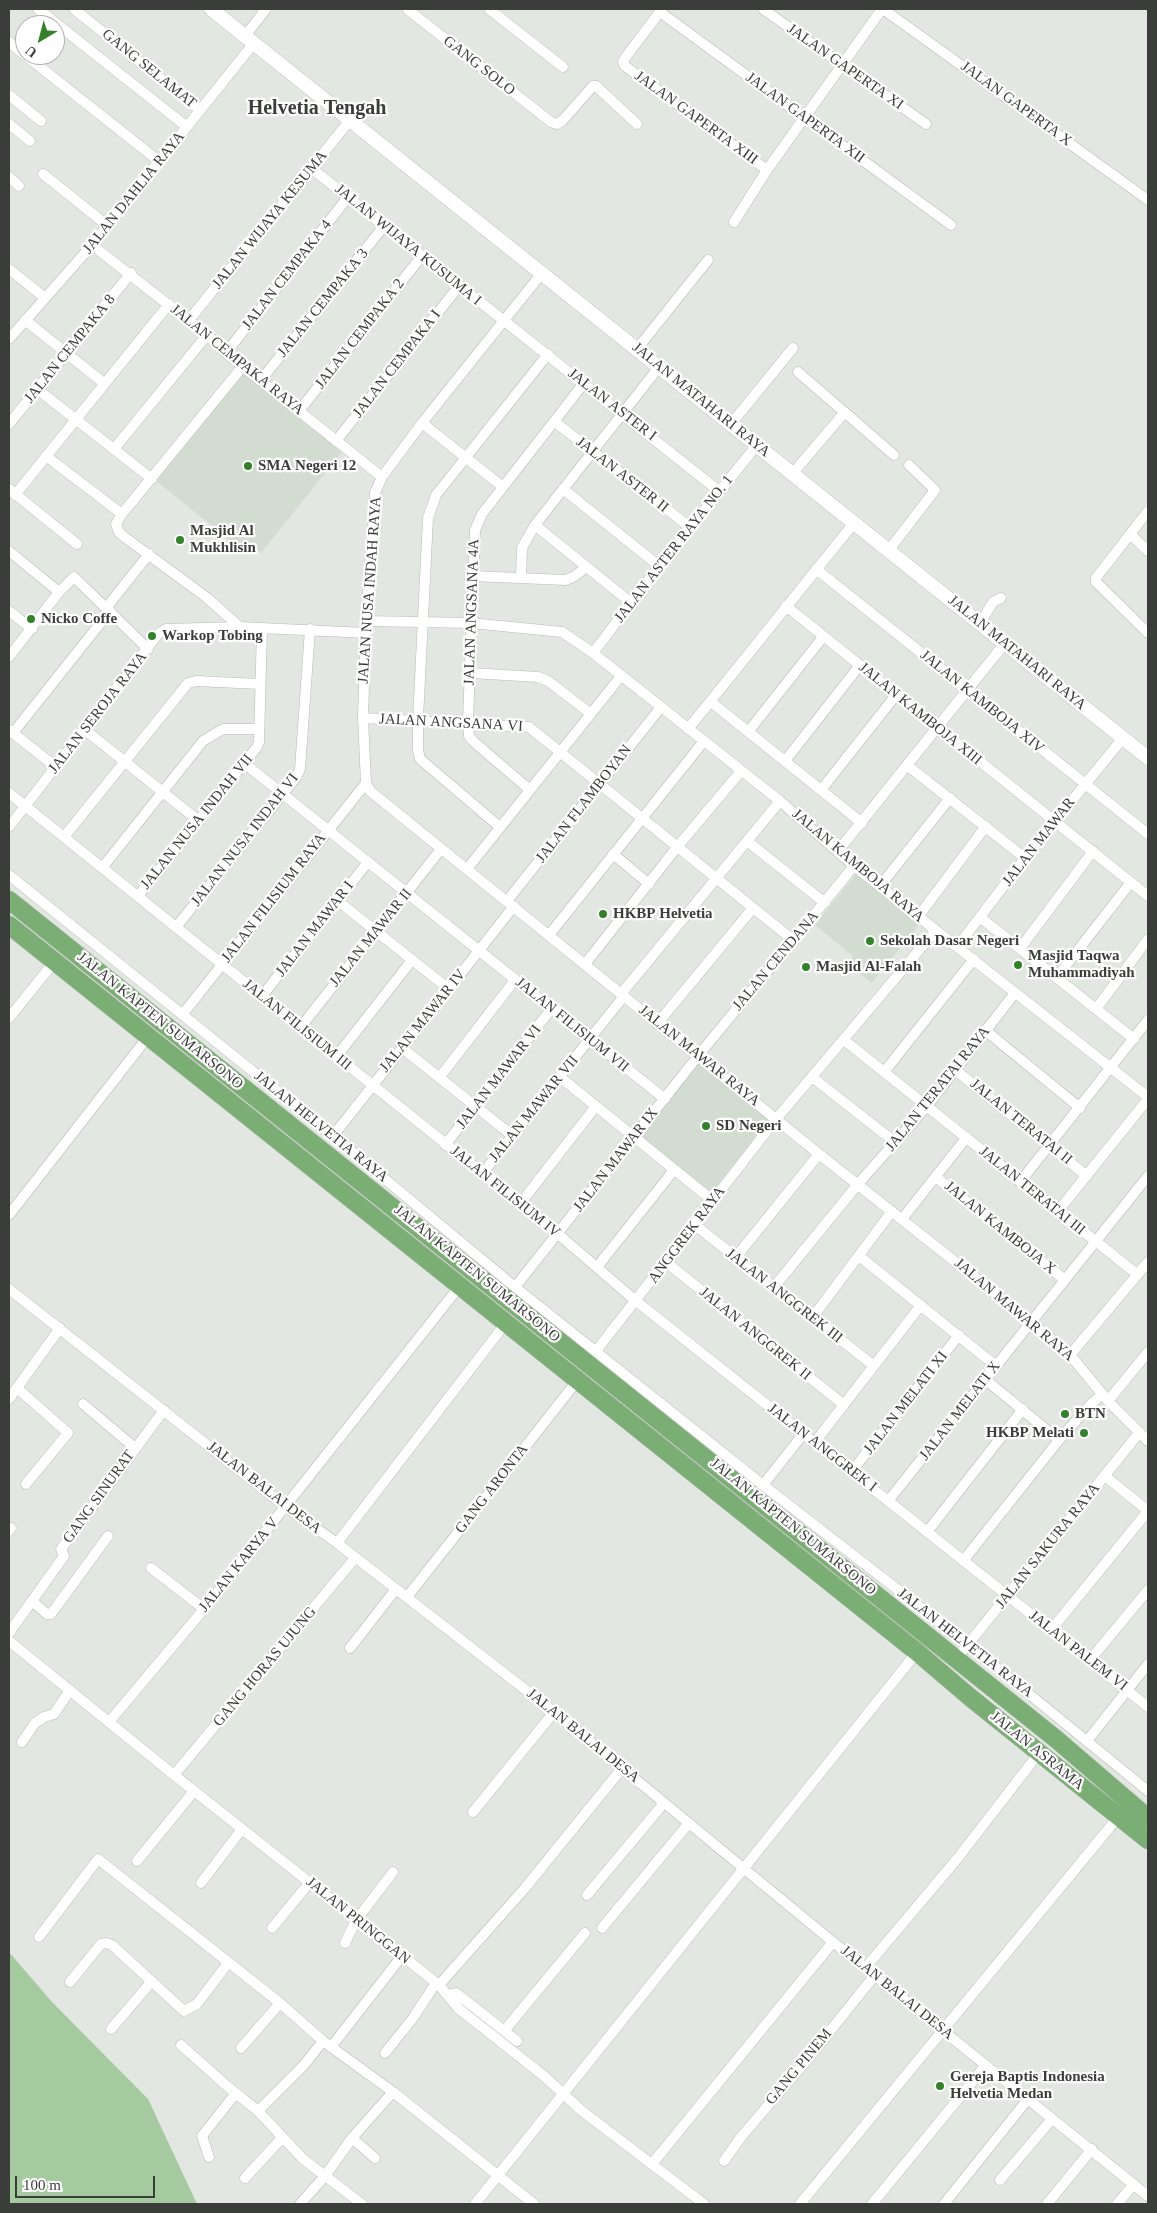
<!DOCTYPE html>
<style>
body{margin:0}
#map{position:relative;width:1157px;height:2213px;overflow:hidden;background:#e2e7e1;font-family:"Times New Roman",serif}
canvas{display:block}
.frame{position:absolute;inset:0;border:10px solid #3b3d3b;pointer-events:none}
.north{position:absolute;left:15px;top:15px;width:50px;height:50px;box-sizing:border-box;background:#fff;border:1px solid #b1b1b1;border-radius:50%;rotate:217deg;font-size:14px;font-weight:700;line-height:20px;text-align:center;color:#3b3d3b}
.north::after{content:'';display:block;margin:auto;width:18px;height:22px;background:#33812a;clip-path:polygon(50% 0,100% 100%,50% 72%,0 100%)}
.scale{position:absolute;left:15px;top:2176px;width:140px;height:22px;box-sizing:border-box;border:2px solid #3b3d3b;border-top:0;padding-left:6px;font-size:15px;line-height:18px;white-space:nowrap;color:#3b3d3b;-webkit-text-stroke:4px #fff;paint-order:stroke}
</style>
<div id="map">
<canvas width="1157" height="2213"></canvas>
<div class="frame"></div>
<div class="north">U</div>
<div class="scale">100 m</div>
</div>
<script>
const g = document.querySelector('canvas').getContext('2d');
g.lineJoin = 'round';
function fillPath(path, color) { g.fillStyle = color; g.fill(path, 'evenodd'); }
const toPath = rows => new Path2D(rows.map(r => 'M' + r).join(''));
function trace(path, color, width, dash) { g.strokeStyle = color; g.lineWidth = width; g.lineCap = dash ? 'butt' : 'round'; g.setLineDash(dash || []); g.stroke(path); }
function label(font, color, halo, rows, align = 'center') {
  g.font = font + ' "Times New Roman",serif'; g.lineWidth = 4.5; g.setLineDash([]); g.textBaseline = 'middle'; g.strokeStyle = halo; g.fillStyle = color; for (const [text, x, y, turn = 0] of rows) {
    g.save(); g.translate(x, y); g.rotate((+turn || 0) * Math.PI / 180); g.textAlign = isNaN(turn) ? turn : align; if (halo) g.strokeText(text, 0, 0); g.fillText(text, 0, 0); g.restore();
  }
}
const built = toPath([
 [244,369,342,452,261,553,249,544,243,551,155,480],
 [857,873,920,923,872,983,847,964,853,956,815,925],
 [698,1062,769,1119,711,1194,644,1141,642,1133]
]);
const green = toPath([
 [9,1952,52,2002,148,2099,197,2204,9,2204]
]);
const street = toPath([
 [38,9,187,127],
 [74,9,200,110],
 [407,9,551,122,557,124,563,120,593,86,596,86,637,124],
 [489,9,563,67],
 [662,9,625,58,623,62,625,66,767,170],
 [763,9,926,124],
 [883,9,1148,200],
 [660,12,951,225],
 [245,36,266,9],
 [9,42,25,55],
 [25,55,160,162],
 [9,95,41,121],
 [9,124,30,141],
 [311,168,719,491],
 [43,174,108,226],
 [9,177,19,186],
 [734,222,767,170,882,9],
 [92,245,207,335,226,353,382,477],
 [9,269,44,297],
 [542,273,422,423,382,477,375,493,366,621,363,718,366,783,370,791,819,1154,1030,1321,1070,1355,1108,1401,1148,1441],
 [25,320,105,384],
 [189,320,350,120],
 [9,339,92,245,254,43],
 [637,349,708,260],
 [226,353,348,197],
 [798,372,894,455],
 [261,380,384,226],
 [37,389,152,479],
 [299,411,421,257],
 [555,422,691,528],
 [422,423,503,487],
 [9,424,131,273],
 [731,424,793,348],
 [336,441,459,286],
 [114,449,207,335],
 [46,456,122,514],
 [793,473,844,413],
 [9,489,77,544],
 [563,489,659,566],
 [15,495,169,304],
 [1148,511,1096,578,1096,582,1148,633],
 [535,525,630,602],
 [1130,534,1148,551],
 [889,550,935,490,909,465],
 [9,551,59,592],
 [816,569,1148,834],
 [473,576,565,580,573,577,587,567],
 [521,577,522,548,535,525,659,367],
 [786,606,1148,896],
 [106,608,149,554],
 [9,611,32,629],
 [366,621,471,623,562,632,593,653,780,801,854,866,1148,1097],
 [980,624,993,602,1001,598],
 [240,627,206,597,123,536,119,532,116,524,122,514,243,366],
 [593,653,659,566,757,445],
 [9,657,59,592,74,577,148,649],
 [471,673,538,677,548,681,590,713],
 [711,702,862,823],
 [363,718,529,727,793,940],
 [84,729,199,821],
 [688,729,854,523],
 [9,730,56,767],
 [748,732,823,637],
 [13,733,110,611],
 [785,761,860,665],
 [244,763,665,1099],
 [908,766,1025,858],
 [530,790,474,742,469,736,468,722,475,530,482,514,584,383],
 [821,790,896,695],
 [9,793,558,1234,636,1301,1148,1707],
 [9,827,159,633,166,629,240,627,366,633],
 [500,827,420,759,418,750,418,719,428,518,436,495,548,354],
 [64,837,188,683,196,681,260,684],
 [747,841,825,903],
 [838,851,1005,643],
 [613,854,649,884],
 [102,868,203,741,223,729,259,729],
 [467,869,621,676],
 [9,875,333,1136,515,1287,763,1485,969,1645,1148,1791],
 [880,886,950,798],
 [138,896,257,747,259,742,262,629],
 [338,901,449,989],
 [507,901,661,707],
 [918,917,986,826],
 [981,918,1134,1039],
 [177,926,297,776,300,769,310,629],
 [549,935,704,741],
 [957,947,1025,858,1123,738],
 [1021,947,1093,851],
 [585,964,678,846,741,771],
 [1057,977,1131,882],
 [621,994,780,801],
 [262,996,368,862],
 [1096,1009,1148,939],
 [182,1015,366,783],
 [9,1018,54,962],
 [657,1024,753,908],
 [300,1028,441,849],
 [985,1030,1080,1108],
 [844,1040,1138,1275],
 [402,1048,513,1136],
 [336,1057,412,960],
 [954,1069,1087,1176],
 [884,1072,974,959],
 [560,1077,712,1200],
 [812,1077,896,1143],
 [439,1078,515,980],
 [333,1136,514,906],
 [445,1145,552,1008],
 [482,1174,624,996],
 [936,1177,1065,1280],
 [1020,1182,1148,1020],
 [520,1204,596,1106],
 [1058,1211,1148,1099],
 [9,1215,147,1038],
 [902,1219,967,1137],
 [695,1225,874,1366],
 [859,1256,996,1366],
 [736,1257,819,1154],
 [666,1262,844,1405],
 [597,1267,674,1170],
 [515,1287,698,1056,854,866],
 [774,1287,858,1184,927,1106,1015,993],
 [9,1289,286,1507,337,1543,554,1712,833,1942,1148,2196],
 [812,1318,892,1211],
 [596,1351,777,1118,936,930],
 [1070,1355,1148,1262],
 [986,1380,1059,1440],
 [17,1388,68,1433,26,1484],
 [9,1399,60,1328],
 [1108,1401,1148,1352],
 [83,1404,135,1448],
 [815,1442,921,1305],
 [852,1471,959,1335],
 [1105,1476,1148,1511],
 [763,1485,804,1433],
 [888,1501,1148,1176],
 [9,1531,11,1528],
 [927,1532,1023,1409],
 [337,1543,505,1324],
 [963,1561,1059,1440,1091,1404,1103,1394],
 [151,1568,204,1609],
 [407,1597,577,1381],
 [32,1601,47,1614,51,1614,108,1536],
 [1051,1630,1148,1511],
 [9,1633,64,1556,61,1549,164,1410],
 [9,1641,174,1775,439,1985,459,2009,544,2076,582,2111,704,2204],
 [350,1648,396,1589],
 [956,1659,1139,1433],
 [1090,1660,1148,1590],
 [109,1722,204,1609,459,1287],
 [1087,1741,1148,1664],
 [22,1742,35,1723,44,1717,54,1714,70,1690],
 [174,1775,355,1558],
 [473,1812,554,1712],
 [137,1861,194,1791],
 [201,1883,242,1829],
 [587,1895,664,1803],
 [272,1928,310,1882],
 [602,1928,689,1823],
 [39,1937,98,1859,280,2003,323,2041,393,2092,534,2204],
 [345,1943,355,1922,393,1872],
 [866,1967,957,1859,1039,1753],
 [70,1982,101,1944,106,1943,112,1945,184,2011,197,2004,228,1963],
 [439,1985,525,1888,623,1767],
 [448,1995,456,1993,517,2041],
 [111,2029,152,1981],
 [504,2031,585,1933],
 [181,2045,228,2087,258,2111,303,2159,362,2204],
 [331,2047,402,1956],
 [241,2048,280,2003],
 [385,2053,413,2018,436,1983],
 [258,2111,304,2065,323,2041],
 [352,2138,375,2158],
 [209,2157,202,2136,236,2093],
 [724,2161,741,2137,806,2061,875,1975],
 [652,2164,833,1942],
 [245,2178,282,2138],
 [1000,2180,1052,2119],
 [300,2204,325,2176,352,2138,393,2092],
 [475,2204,917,1652],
 [800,2204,1119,1816],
 [872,2204,986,2065],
 [944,2204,1028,2099],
 [1047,2204,1092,2149],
 [1117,2204,1134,2184]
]);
const secondary = toPath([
 [211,9,1148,758]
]);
const highway = toPath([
 [9,900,1056,1739,1148,1818],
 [9,925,917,1652,971,1698,1148,1840]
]);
const markers = [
 [248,466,5,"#33812a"],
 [180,540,5,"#33812a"],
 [31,619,5,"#33812a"],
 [152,636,5,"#33812a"],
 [603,914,5,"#33812a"],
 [870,941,5,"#33812a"],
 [1018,965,5,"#33812a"],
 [806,967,5,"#33812a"],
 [706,1126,5,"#33812a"],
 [1065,1414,5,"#33812a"],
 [1084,1433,5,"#33812a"],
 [940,2086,5,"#33812a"]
];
const streetNames = [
 ["GANG SOLO",479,66,38],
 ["JALAN GAPERTA XI",845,67,35],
 ["GANG SELAMAT",149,69,39],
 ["JALAN GAPERTA X",1016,104,36],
 ["JALAN GAPERTA XIII",696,118,36],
 ["JALAN GAPERTA XII",805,118,36],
 ["JALAN DAHLIA RAYA",134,193,-51],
 ["JALAN WIJAYA KESUMA",270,220,-51],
 ["JALAN WIJAYA KUSUMA I",408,245,39],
 ["JALAN CEMPAKA 4",287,275,-52],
 ["JALAN CEMPAKA 3",323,303,-51],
 ["JALAN CEMPAKA 2",360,334,-52],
 ["JALAN CEMPAKA 8",70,349,-51],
 ["JALAN CEMPAKA RAYA",237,360,39],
 ["JALAN CEMPAKA I",397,364,-52],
 ["JALAN MATAHARI RAYA",701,400,39],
 ["JALAN ASTER I",612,405,38],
 ["JALAN ASTER II",622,475,38],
 ["JALAN ASTER RAYA NO. 1",674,549,-52],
 ["JALAN NUSA INDAH RAYA",370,590,-86],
 ["JALAN ANGSANA 4A",472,612,-88],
 ["JALAN MATAHARI RAYA",1017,653,39],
 ["JALAN KAMBOJA XIV",982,702,39],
 ["JALAN SEROJA RAYA",98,713,-52],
 ["JALAN KAMBOJA XIII",920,714,39],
 ["JALAN ANGSANA VI",451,723,3],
 ["JALAN FLAMBOYAN",584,804,-52],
 ["JALAN NUSA INDAH VII",197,822,-51],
 ["JALAN NUSA INDAH VI",245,840,-52],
 ["JALAN MAWAR",1039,842,-52],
 ["JALAN KAMBOJA RAYA",858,866,40],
 ["JALAN FILISIUM RAYA",274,898,-52],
 ["JALAN MAWAR I",315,929,-52],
 ["JALAN MAWAR II",371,938,-51],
 ["JALAN CENDANA",776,961,-50],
 ["JALAN KAPTEN SUMARSONO",160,1021,39],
 ["JALAN MAWAR IV",423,1021,-51],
 ["JALAN FILISIUM III",297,1025,39],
 ["JALAN FILISIUM VII",572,1025,39],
 ["JALAN MAWAR RAYA",699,1056,39],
 ["JALAN MAWAR VI",499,1077,-52],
 ["JALAN TERATAI RAYA",938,1089,-51],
 ["JALAN MAWAR VII",534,1109,-51],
 ["JALAN TERATAI II",1021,1122,39],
 ["JALAN HELVETIA RAYA",321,1127,39],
 ["JALAN MAWAR IX",616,1160,-52],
 ["JALAN TERATAI III",1032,1191,39],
 ["JALAN FILISIUM IV",505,1192,39],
 ["JALAN KAMBOJA X",1000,1228,39],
 ["ANGGREK RAYA",687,1235,-53],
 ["JALAN KAPTEN SUMARSONO",477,1274,39],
 ["JALAN ANGGREK III",784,1296,38],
 ["JALAN MAWAR RAYA",1014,1310,40],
 ["JALAN ANGGREK II",755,1334,39],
 ["JALAN MELATI XI",906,1403,-52],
 ["JALAN MELATI X",960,1411,-52],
 ["JALAN ANGGREK I",822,1448,38],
 ["JALAN BALAI DESA",264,1488,38],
 ["GANG ARONTA",492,1489,-52],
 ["GANG SINURAT",99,1497,-54],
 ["JALAN KAPTEN SUMARSONO",793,1527,39],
 ["JALAN SAKURA RAYA",1048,1546,-51],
 ["JALAN KARYA V",239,1565,-51],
 ["JALAN HELVETIA RAYA",965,1643,38],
 ["JALAN PALEM VI",1078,1651,38],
 ["GANG HORAS UJUNG",265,1667,-50],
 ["JALAN BALAI DESA",583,1736,39],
 ["JALAN ASRAMA",1037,1751,39],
 ["JALAN PRINGGAN",358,1921,39],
 ["JALAN BALAI DESA",897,1993,39],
 ["GANG PINEM",799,2067,-50]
];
const poiNames = [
 ["SMA Negeri 12",258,466],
 ["Masjid Al",190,531],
 ["Mukhlisin",190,548],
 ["Nicko Coffe",41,619],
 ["Warkop Tobing",162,636],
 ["HKBP Helvetia",613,914],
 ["Sekolah Dasar Negeri",880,941],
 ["Masjid Taqwa",1028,956],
 ["Muhammadiyah",1028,973],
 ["Masjid Al-Falah",816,967],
 ["SD Negeri",716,1126],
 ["BTN",1075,1414],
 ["HKBP Melati",1074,1433,"right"],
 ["Gereja Baptis Indonesia",950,2077],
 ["Helvetia Medan",950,2094]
];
const districtNames = [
 ["Helvetia Tengah",317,109]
];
fillPath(built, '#d2dcd0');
fillPath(green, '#a5ca9f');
trace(street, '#b7bbb6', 11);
trace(secondary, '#b7bbb6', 15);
trace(highway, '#c4c5c4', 19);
trace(street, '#fff', 10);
trace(secondary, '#fff', 14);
trace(highway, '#7bae74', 18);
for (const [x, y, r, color] of markers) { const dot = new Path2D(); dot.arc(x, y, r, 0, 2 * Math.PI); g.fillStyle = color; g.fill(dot); trace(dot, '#fff', 2); }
label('15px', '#3b3d3b', '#fff', streetNames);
label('bold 15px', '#3b3d3b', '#fff', poiNames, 'left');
label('bold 20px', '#3b3d3b', '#fff', districtNames);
</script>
